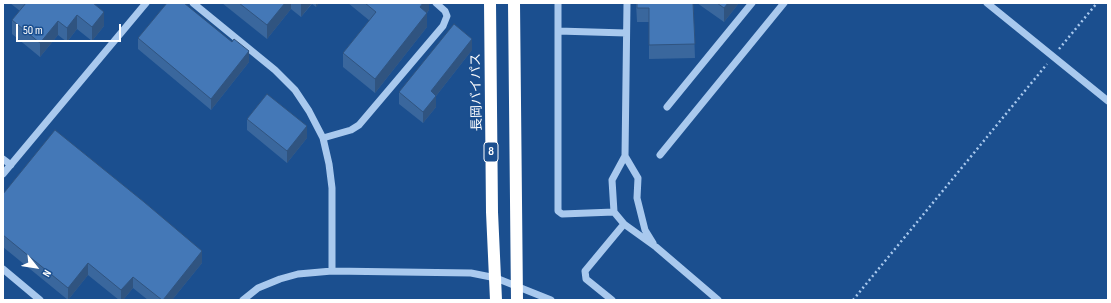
<!DOCTYPE html>
<meta charset="utf-8">
<style>
body{margin:0}
#map{position:relative;width:1111px;height:303px;overflow:hidden;background:#1b4f8f;font-family:"Sofia Sans Condensed",sans-serif}
canvas{display:block}
.frame{position:absolute;inset:0;border:4px solid #fff;pointer-events:none}
.north{position:absolute;left:16px;top:247px;width:40px;height:40px;-webkit-text-stroke:3px #1b4f8f;paint-order:stroke;rotate:120deg;font-size:11px;font-weight:700;line-height:16px;text-align:center;color:#fff}
.north::after{content:'';display:block;margin:auto;width:14px;height:18px;background:#fff;clip-path:polygon(50% 0,100% 100%,50% 72%,0 100%)}
.scale{position:absolute;left:16px;top:24px;width:105px;height:18px;box-sizing:border-box;border:2px solid #fff;border-top:0;padding-left:5px;font-size:12px;line-height:14px;white-space:nowrap;color:#fff;-webkit-text-stroke:3px #1b4f8f;paint-order:stroke}
</style>
<div id="map">
<canvas width="1111" height="303"></canvas>
<div class="frame"></div>
<div class="north">N</div>
<div class="scale">50 m</div>
</div>
<script>
const g = document.querySelector('canvas').getContext('2d');
g.lineJoin = 'round';
const toPath = rows => new Path2D(rows.map(r => 'M' + r).join(''));
function trace(path, color, width, dash) { g.strokeStyle = color; g.lineWidth = width; g.lineCap = dash ? 'butt' : 'round'; g.setLineDash(dash || []); g.stroke(path); }
function fillPath(path, color) { g.fillStyle = color; g.fill(path, 'evenodd'); }
function label(font, color, halo, rows, align = 'center') {
  g.font = font + ' "Sofia Sans Condensed","Noto Sans JP",sans-serif'; g.lineWidth = 3.5; g.setLineDash([]); g.textBaseline = 'middle'; g.strokeStyle = halo; g.fillStyle = color; for (const [text, x, y, turn = 0] of rows) {
    g.save(); g.translate(x, y); g.rotate((+turn || 0) * Math.PI / 180); g.textAlign = isNaN(turn) ? turn : align; if (halo) g.strokeText(text, 0, 0); g.fillText(text, 0, 0); g.restore();
  }
}
const path = toPath([
 [1059,49,1097,3],
 [853,300,1047,64]
]);
const minor = toPath([
 [193,3,275,70,295,90,309,111,323,138,329,164,332,188,332,271],
 [558,3,558,211,562,214,614,212],
 [627,3,625,156,612,180,614,212,624,224,656,247,718,300],
 [987,3,1108,101],
 [558,31,626,33],
 [667,107,752,3],
 [323,138,351,130,359,125,443,26,447,16,445,11,436,3],
 [660,155,784,3],
 [625,156,638,178,637,198,645,230,653,243],
 [3,159,11,165],
 [3,174,146,3],
 [3,269,40,300],
 [243,300,258,288,280,279,298,274,332,271,471,273,496,278,551,300],
 [612,300,586,279,585,271,624,224]
]);
const highway = toPath([
 [490,3,492,212,496,300],
 [514,3,517,300]
]);
const wall = toPath([
 [10,3,95,3,94,4,104,26,92,41,77,29,67,42,58,35,40,57,12,34,12,20,20,11],
 [222,3,319,3,316,7,312,4,301,17,291,9,267,39],
 [348,3,429,3,429,10,427,13,427,27,375,93,343,67,343,53,370,21],
 [636,3,693,3,695,58,649,59,649,22,637,22],
 [697,3,739,3,724,22],
 [138,38,232,42,249,62,211,110,138,49],
 [472,50,436,96,436,107,423,123,399,104,399,92],
 [247,119,307,138,287,163,247,130],
 [3,194,202,263,172,300,148,300,133,288,123,300,119,300,88,275,68,300,3,247]
]);
const shadedWall = toPath([
 [285,3,291,3,291,9,267,39,267,25],
 [301,3,312,3,301,17],
 [316,3,319,3,316,7],
 [423,3,429,3,429,10,420,21,420,7],
 [728,3,739,3,724,22,724,8],
 [104,12,104,26,92,41,92,27],
 [427,13,427,27,375,93,375,79],
 [77,15,77,29,67,42,67,28],
 [58,21,58,35,40,57,40,43],
 [472,39,472,50,436,96,436,107,423,123,423,112,431,91],
 [249,51,249,62,211,110,211,99],
 [307,126,307,138,287,163,287,151],
 [202,251,202,263,172,300,163,300],
 [88,263,88,275,68,300,68,288],
 [133,277,133,288,123,300,121,300,121,290]
]);
const building = toPath([
 [26,3,93,3,104,12,92,27,77,15,67,28,58,21,40,43,12,20,26,3],
 [167,3,184,3,232,42,234,39,249,51,211,99,138,38,167,3],
 [239,3,285,3,267,25,239,3],
 [365,3,423,3,420,7,427,13,375,79,343,53,376,12,365,3],
 [637,3,693,3,695,44,649,45,649,8,637,8,637,3],
 [717,3,728,3,724,8,717,3],
 [454,24,472,39,431,91,436,96,423,112,399,92,454,24],
 [267,94,307,126,287,151,247,119,267,94],
 [55,130,144,202,202,251,163,300,162,300,133,277,121,290,88,263,68,288,3,235,3,194,55,130]
]);
const shields = [
 [491,152,14]
];
const shieldNames = [
 ["8",491,152]
];
const streetNames = [
 ["長岡バイパス",477,92,-91]
];
trace(path, '#a9c9ee', 2.5, [2, 3]);
trace(minor, '#a9c9ee', 7);
trace(highway, '#fff', 12);
fillPath(wall, '#3a679d');
fillPath(shadedWall, '#305480');
fillPath(building, '#4478b7');
trace(building, '#305480', 1);
for (const [x, y, w] of shields) { const box = new Path2D(); box.roundRect(x - w / 2, y - 10, w, 20, 3); g.fillStyle = '#1b4f8f'; g.fill(box); trace(box, '#fff', 1); }
label('bold 12px', '#fff', null, shieldNames);
label('13px', '#fff', '#1b4f8f', streetNames);
</script>
